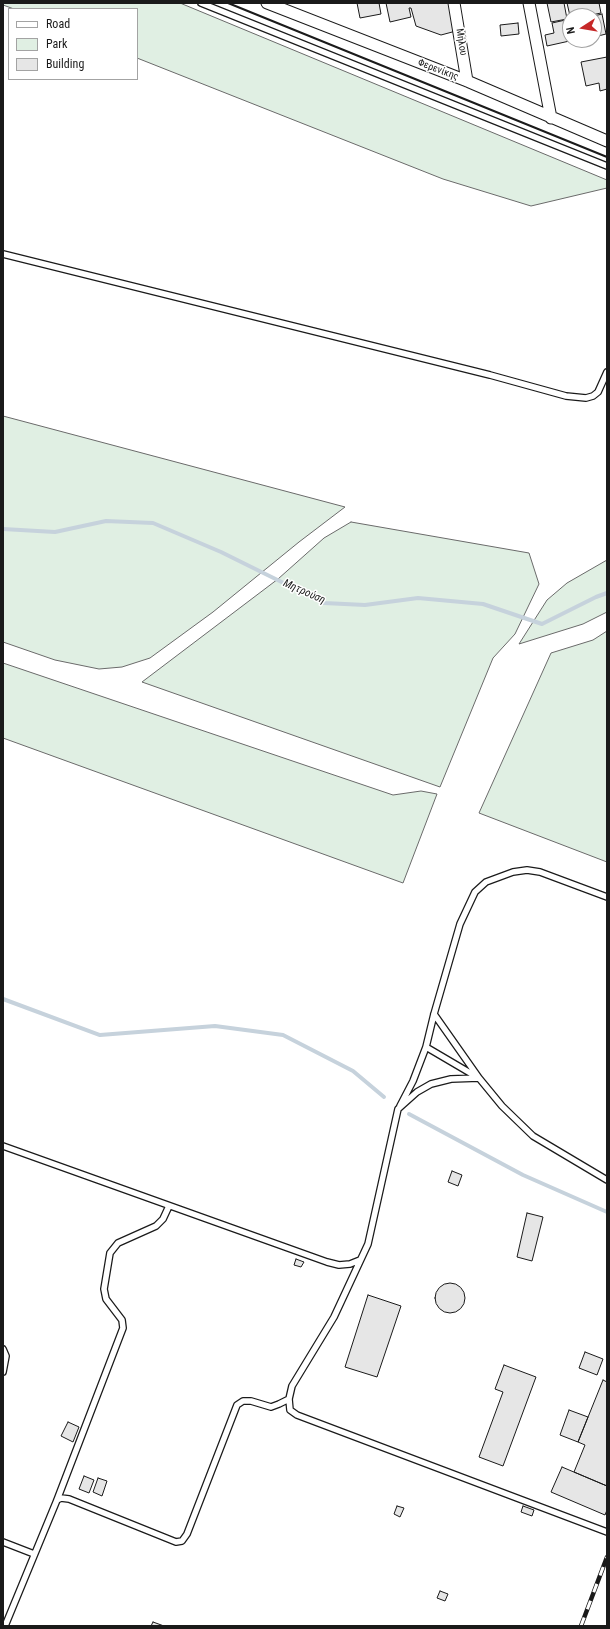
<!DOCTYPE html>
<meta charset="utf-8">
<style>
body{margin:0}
#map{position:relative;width:610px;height:1629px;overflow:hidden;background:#fff;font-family:"Roboto Condensed",sans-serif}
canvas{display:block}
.frame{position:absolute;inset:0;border:4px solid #1a1a1a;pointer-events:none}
.legend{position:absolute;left:8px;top:8px;width:130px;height:72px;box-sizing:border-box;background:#fff;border:1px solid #a3a3a3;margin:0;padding:5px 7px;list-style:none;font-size:12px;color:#1a1a1a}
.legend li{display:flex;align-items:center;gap:8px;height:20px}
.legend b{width:20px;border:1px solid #a3a3a3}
.north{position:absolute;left:562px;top:8px;width:40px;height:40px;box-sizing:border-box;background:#fff;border:1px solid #a3a3a3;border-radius:50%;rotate:258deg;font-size:11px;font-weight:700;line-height:16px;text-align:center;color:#1a1a1a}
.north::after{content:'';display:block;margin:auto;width:14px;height:18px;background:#c62828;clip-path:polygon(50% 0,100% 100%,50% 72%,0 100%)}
</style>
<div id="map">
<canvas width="610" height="1629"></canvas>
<div class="frame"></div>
<ul class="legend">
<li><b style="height:5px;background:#fff"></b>Road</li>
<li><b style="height:11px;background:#e0efe3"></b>Park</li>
<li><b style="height:11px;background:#e6e6e6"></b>Building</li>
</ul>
<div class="north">N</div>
</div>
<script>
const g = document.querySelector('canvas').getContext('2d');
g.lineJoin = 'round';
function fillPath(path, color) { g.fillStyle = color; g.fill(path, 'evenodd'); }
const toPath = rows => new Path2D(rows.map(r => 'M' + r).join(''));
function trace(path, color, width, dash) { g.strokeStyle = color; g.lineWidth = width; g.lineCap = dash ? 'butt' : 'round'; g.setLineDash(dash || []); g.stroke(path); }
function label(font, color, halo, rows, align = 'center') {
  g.font = font + ' "Roboto Condensed",sans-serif'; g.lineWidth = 3; g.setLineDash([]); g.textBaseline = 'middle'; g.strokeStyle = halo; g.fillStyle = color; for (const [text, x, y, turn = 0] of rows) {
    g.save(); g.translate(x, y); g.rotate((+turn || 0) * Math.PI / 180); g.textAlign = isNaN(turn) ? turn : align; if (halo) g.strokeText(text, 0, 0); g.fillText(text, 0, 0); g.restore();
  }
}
const green = toPath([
 [3,3,180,3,607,180,607,188,531,206,443,179,137,58,137,9,14,9,3,5,3,3],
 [3,416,345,507,299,542,213,612,150,658,122,667,99,669,55,660,3,642,3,416],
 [351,522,529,553,539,584,515,634,493,658,440,787,142,682,278,579,324,538,351,522],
 [607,560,607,612,583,624,519,644,547,600,567,583,607,560],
 [607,631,607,862,479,813,551,653,593,640,607,631],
 [3,663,393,795,421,791,437,794,403,883,3,738,3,663]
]);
const stream = toPath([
 [3,529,55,532,106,521,153,523,221,552,324,603,365,605,418,598,483,604,542,624,596,597,607,593],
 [3,999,100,1035,215,1026,283,1035,353,1071,384,1097],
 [409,1114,523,1175,607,1212]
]);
const building = toPath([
 [357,3,379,3,381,14,360,18,357,3],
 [386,3,450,3,456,31,441,35,416,26,411,8,409,8,411,17,390,22,386,3],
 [547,3,564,3,567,19,551,22,547,3],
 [567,3,599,3,601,13,587,16,570,16,567,3],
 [602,14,606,34,594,37,594,16,602,14],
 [570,19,570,40,574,40,547,46,545,35,554,33,552,23,570,19],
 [518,23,519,34,501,36,500,25,518,23],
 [607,57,607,89,600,91,599,83,586,86,581,62,607,57],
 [452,1171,462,1175,458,1186,448,1182,452,1171],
 [527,1213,543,1217,532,1261,517,1257,527,1213],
 [296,1259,304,1262,301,1267,294,1265,296,1259],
 '435 1298a15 15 0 1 1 30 0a15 15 0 1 1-30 0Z',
 [368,1295,401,1306,377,1377,345,1367,368,1295],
 [585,1352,603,1359,597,1375,579,1368,585,1352],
 [504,1365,536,1377,503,1466,479,1457,503,1392,495,1389,504,1365],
 [603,1380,607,1382,607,1486,574,1472,585,1445,578,1442,603,1380],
 [569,1410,588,1417,578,1442,560,1435,569,1410],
 [68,1422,79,1427,73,1442,61,1436,68,1422],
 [562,1467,607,1486,607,1510,605,1515,551,1492,562,1467],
 [84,1476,94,1480,89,1493,79,1489,84,1476],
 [98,1478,107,1481,102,1496,93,1492,98,1478],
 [397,1506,404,1508,400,1517,394,1514,397,1506],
 [523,1506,534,1510,532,1516,521,1512,523,1506],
 [440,1591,448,1594,445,1601,437,1598,440,1591],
 [153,1622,164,1626,151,1626,153,1622]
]);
const service = toPath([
 [201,3,607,166],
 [3,254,490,375,566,396,586,398,593,396,598,392,607,372],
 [434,1014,479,1078],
 [426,1047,477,1077],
 [400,1106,413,1081,426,1047,434,1014,460,924,475,892,486,882,513,872,527,870,540,872,607,897],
 [3,1146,327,1262,339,1265,350,1264,360,1260],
 [607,1180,533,1136,502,1106,479,1078,451,1079,431,1084,417,1092,398,1109,368,1244,334,1317,292,1386,289,1399,290,1410,297,1415,607,1532],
 [3,1349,6,1356,3,1372],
 [57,1500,61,1498,69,1499,176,1542,182,1541,187,1534,237,1405,243,1401,251,1401,271,1407,279,1404,289,1399],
 [3,1542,34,1554],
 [5,1626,57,1500,123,1328,122,1320,106,1299,104,1289,110,1253,118,1243,156,1226,163,1219,169,1206]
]);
const minor = toPath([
 [267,3,467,81,607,141],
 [454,3,467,81],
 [529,3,551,118]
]);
const rail = toPath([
 [581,1626,607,1557]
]);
const wall = toPath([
 [228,3,607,157]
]);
const streetNames = [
 ["Μήλου",461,42,81],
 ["Φερενίκης",438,70,21]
];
const waterNames = [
 ["Μητρούση",304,592,24]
];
fillPath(green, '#e0efe3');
trace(green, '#6a6a6a', 1);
trace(stream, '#c6d2dc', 4);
fillPath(building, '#e6e6e6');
trace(building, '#1a1a1a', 1);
trace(service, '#1a1a1a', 8);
trace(minor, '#1a1a1a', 13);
trace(service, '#fff', 5.5);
trace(minor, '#fff', 11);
trace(rail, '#1a1a1a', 4.5);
trace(rail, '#fff', 3, [9]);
trace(wall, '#1a1a1a', 2);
label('10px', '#1a1a1a', '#fff', streetNames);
label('italic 11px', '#1a1a1a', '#fff', waterNames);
</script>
